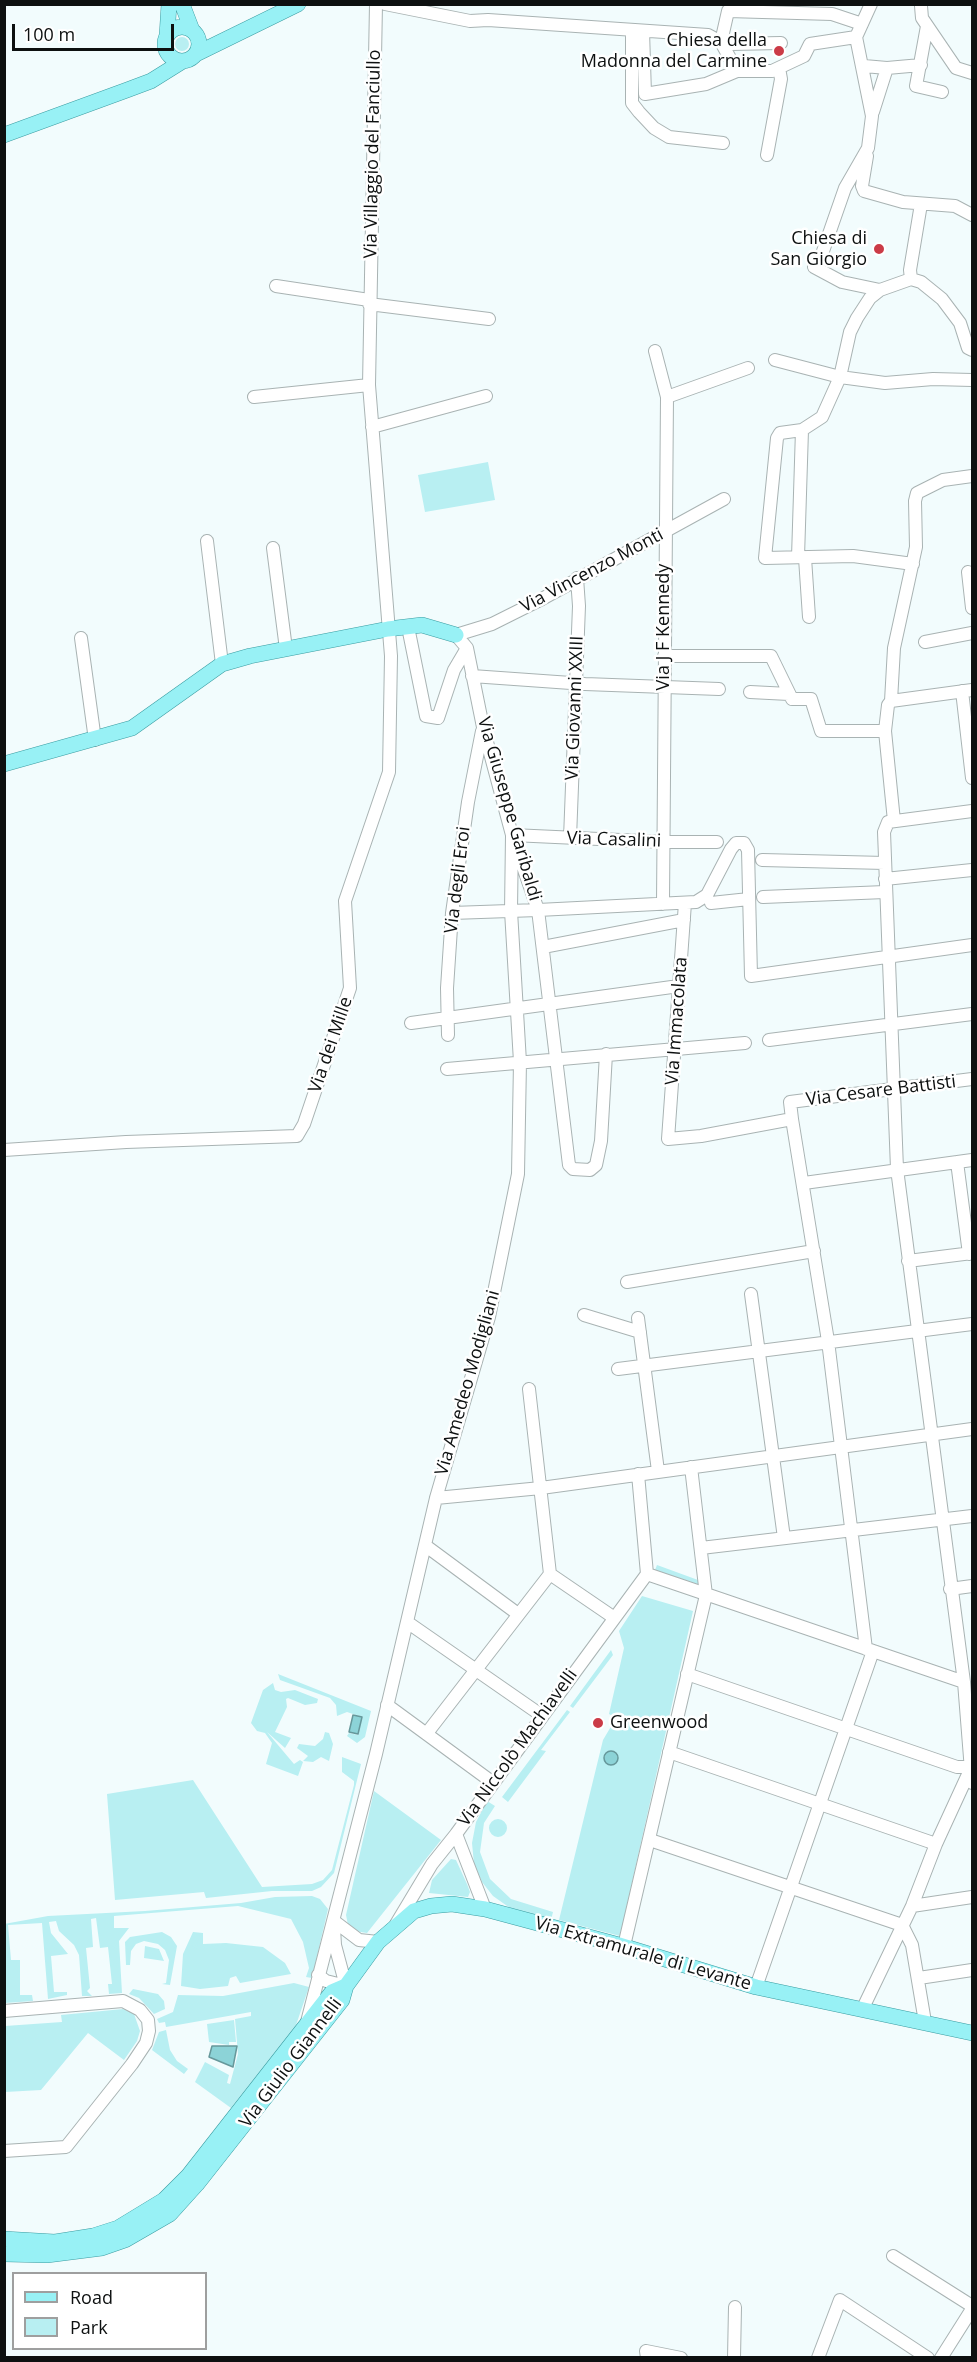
<!DOCTYPE html>
<meta charset="utf-8">
<style>
body{margin:0}
#map{position:relative;width:977px;height:2362px;overflow:hidden;background:#f2fcfd;font-family:"Open Sans",sans-serif}
canvas{display:block}
.frame{position:absolute;inset:0;border:6px solid #0d1010;pointer-events:none}
.legend{position:absolute;left:12px;top:2272px;width:195px;height:78px;box-sizing:border-box;background:#fff;border:2px solid #9e9f9f;margin:0;padding:8px 10px;list-style:none;font-size:18px;color:#0d1010}
.legend li{display:flex;align-items:center;gap:12px;height:30px}
.legend b{width:30px;border:2px solid #9e9f9f}
.scale{position:absolute;left:12px;top:24px;width:162px;height:27px;box-sizing:border-box;border:3px solid #0d1010;border-top:0;padding-left:8px;font-size:18px;line-height:21px;white-space:nowrap;color:#0d1010;-webkit-text-stroke:4px #fff;paint-order:stroke}
</style>
<div id="map">
<canvas width="977" height="2362"></canvas>
<div class="frame"></div>
<ul class="legend">
<li><b style="height:8px;background:#98f1f5"></b>Road</li>
<li><b style="height:16px;background:#b8eff2"></b>Park</li>
</ul>
<div class="scale">100 m</div>
</div>
<script>
const g = document.querySelector('canvas').getContext('2d');
g.lineJoin = 'round';
function fillPath(path, color) { g.fillStyle = color; g.fill(path, 'evenodd'); }
const toPath = rows => new Path2D(rows.map(r => 'M' + r).join(''));
function trace(path, color, width, dash) { g.strokeStyle = color; g.lineWidth = width; g.lineCap = dash ? 'butt' : 'round'; g.setLineDash(dash || []); g.stroke(path); }
function label(font, color, halo, rows, align = 'center') {
  g.font = font + ' "Open Sans",sans-serif'; g.lineWidth = 5; g.setLineDash([]); g.textBaseline = 'middle'; g.strokeStyle = halo; g.fillStyle = color; for (const [text, x, y, turn = 0] of rows) {
    g.save(); g.translate(x, y); g.rotate((+turn || 0) * Math.PI / 180); g.textAlign = isNaN(turn) ? turn : align; if (halo) g.strokeText(text, 0, 0); g.fillText(text, 0, 0); g.restore();
  }
}
const green = toPath([
 '175 44a7 7 0 1 1 14 0a7 7 0 1 1-14 0Z',
 [488,462,495,500,425,512,418,475],
 [657,1565,698,1580,700,1585,655,1570],
 [642,1596,693,1611,620,1936,559,1920,603,1740,616,1718,609,1714,624,1648,619,1631],
 [611,1650,613,1655,573,1708,570,1706],
 [278,1674,371,1711,365,1737,357,1743,347,1736,349,1733,358,1735,362,1717,347,1712,337,1716,336,1705,330,1698,280,1680],
 [273,1683,275,1690,281,1692,295,1690,318,1699,317,1703,305,1705,288,1698,286,1699,287,1707,275,1732,291,1738,285,1748,267,1732,294,1764,300,1760,303,1762,298,1776,266,1764,272,1743,265,1733,257,1731,251,1723,263,1690],
 [567,1710,570,1712,541,1750,546,1751,508,1802,502,1797],
 [325,1732,329,1733,333,1744,329,1761,321,1757,313,1762,303,1761,308,1756,297,1748,299,1744,315,1746,323,1739],
 [342,1757,361,1764,334,1873,321,1887,312,1891,272,1891,206,1898,204,1892,115,1900,107,1794,193,1780,262,1887,312,1884,323,1880,332,1870,354,1785,354,1781,342,1772],
 [374,1791,441,1840,367,1933,355,1931,348,1925,346,1915],
 [487,1801,495,1806,484,1823,480,1852,490,1879,511,1899,553,1912,551,1920,510,1908,493,1896,482,1882,474,1864,472,1843,476,1822],
 '489 1828a9 9 0 1 1 18 0a9 9 0 1 1-18 0Z',
 [451,1859,456,1860,467,1884,470,1892,468,1897,429,1893,432,1880],
 [312,1896,320,1899,328,1909,312,1978,306,1977,309,1968,303,1942,291,1919,238,1906,114,1916,114,1928,129,1928,119,1941,122,1993,109,1994,108,1984,112,1984,108,1947,100,1948,96,1918,91,1919,93,1947,86,1948,90,1988,87,1991,92,1996,82,1996,79,1955,74,1945,59,1931,56,1921,49,1922,51,1933,68,1954,51,1956,54,1992,67,1992,67,1995,48,1999,42,1923,8,1925,11,1960,20,1960,20,1995,32,1995,33,2001,5,2003,4,1924,48,1916,145,1911,241,1903,275,1897],
 [162,1932,171,1937,177,1946,170,1985,162,1984,166,1983,169,1960,165,1950,158,1944,144,1941,136,1944,131,1951,130,1965,126,1965,125,1942,130,1937],
 [193,1932,203,1933,203,1944,226,1943,263,1947,285,1963,291,1974,240,1983,236,1976,230,1978,228,1986,200,1989,181,1986,183,1954],
 [145,1946,159,1949,164,1961,144,1958],
 [294,1983,309,1987,295,2028,231,2108,195,2082,205,2062,229,2075,227,2083,230,2084,238,2054,235,2019,251,2016,251,2012,166,2027,165,2022,159,2023,157,2019,173,2012,178,1995,223,1996],
 [133,1989,158,1994,164,2001,165,2009,154,2014,139,1998,129,1994],
 [123,2009,134,2014,140,2031,137,2041,124,2060,88,2033,41,2090,5,2092,5,2026,62,2022,61,2015],
 [234,2020,236,2042,229,2042,229,2045,209,2042,207,2024],
 [166,2030,170,2050,177,2061,188,2069,184,2074,152,2050,159,2032]
]);
const water = toPath([
 [353,1715,362,1717,358,1734,349,1732,353,1715],
 '604 1758a7 7 0 1 1 14 0a7 7 0 1 1-14 0Z',
 [212,2046,237,2046,233,2067,209,2057,212,2046]
]);
const minor = toPath([
 [385,4,470,21,488,20,708,35,721,42],
 [871,4,856,37,872,116,868,148,845,188,822,254,814,267,842,282,880,290],
 [921,6,922,18,956,68,972,73],
 [927,26,916,86,942,92],
 [632,30,632,103,639,112,654,128,669,137,723,143],
 [643,31,645,94,706,84,737,71,772,71,804,56,810,44,856,37],
 [721,42,728,11,832,14,862,24],
 [721,42,737,71],
 [731,44,781,43],
 [864,66,887,68,921,65],
 [873,112,887,68],
 [767,155,781,79,779,68],
 [867,156,862,186,864,191,903,202,955,206,972,215],
 [911,279,880,290,870,298,857,318,850,332,840,377,822,417,802,430,780,433,777,438,765,558,853,556,913,564],
 [911,279,921,282,942,299,960,323,968,348,972,350],
 [911,279,910,270,921,204],
 [276,286,369,300],
 [369,304,489,319],
 [655,351,667,397,663,904],
 [775,360,840,377,885,383,933,379,972,380],
 [254,397,369,385],
 [667,397,748,368],
 [372,427,486,396],
 [724,499,540,600,492,624,456,635,467,648,483,727,512,835,538,910,696,902,707,895,731,849,736,843,744,843,748,850,751,976,972,945],
 [207,541,222,664],
 [273,548,286,649],
 [798,557,802,430],
 [805,558,809,617],
 [968,572,972,608],
 [408,627,426,716,438,718,454,670,467,648],
 [81,638,95,740],
 [925,642,972,633],
 [664,656,771,656,792,699,811,699,821,731,885,731],
 [472,676,585,684,719,689],
 [962,691,972,778],
 [750,692,789,694],
 [891,701,972,690],
 [972,811,888,822,884,832,897,1169,964,1682,972,1783],
 [894,821,885,731,888,705,891,701,894,648,916,547,915,501,917,493,943,480,972,476],
 [570,838,579,606,577,578],
 [762,860,885,863],
 [885,879,972,870],
 [763,897,885,892],
 [685,903,668,1139,701,1136,792,1119,790,1102,972,1079],
 [711,903,749,899],
 [452,913,538,910,569,1165,573,1169,590,1170,596,1165,601,1141,606,1054],
 [543,947,684,920],
 [411,1023,679,986],
 [448,1035,447,988,452,913,468,802,482,731],
 [769,1040,972,1014],
 [447,1069,745,1043],
 [792,1119,828,1341,866,1649],
 [4,1150,126,1142,297,1136,304,1124,350,988,345,901,389,772,391,656,369,385,376,4],
 [957,1162,969,1254],
 [804,1183,972,1160],
 [908,1261,972,1253],
 [627,1282,814,1251],
 [751,1294,784,1538],
 [584,1315,640,1332],
 [638,1318,658,1471],
 [618,1369,972,1324],
 [638,1474,647,1574],
 [436,1498,541,1488,972,1429],
 [426,1546,518,1614],
 [701,1548,972,1516],
 [550,1574,613,1617],
 [647,1574,964,1682],
 [950,1589,972,1586],
 [407,1622,541,1715],
 [687,1674,957,1767,972,1767],
 [387,1705,492,1782],
 [427,1733,550,1574,529,1389],
 [669,1752,936,1844],
 [456,1834,485,1909],
 [650,1840,902,1925,912,1945,925,2022],
 [912,1906,972,1897],
 [334,1921,359,1940,378,1942],
 [396,1924,432,1864,456,1834,647,1574],
 [624,1946,706,1595,691,1467],
 [318,1975,326,1981,346,1986,335,1945,334,1928],
 [919,1978,972,1970],
 [756,1987,873,1651],
 [862,2010,912,1906,936,1844,970,1770],
 [4,2011,123,2001,140,2010,148,2020,149,2031,146,2043,132,2064,66,2147,4,2151],
 [307,2022,376,1754,436,1498,489,1317,518,1174,520,1062,511,911,512,835,664,842,717,842],
 [893,2256,972,2306],
 [647,2358,646,2351,681,2358],
 [734,2358,735,2307],
 [818,2358,840,2300,928,2358],
 [941,2358,972,2309]
]);
const major = toPath([
 [182,4,192,30],
 '165 44a17 17 0 1 1 34 0a17 17 0 1 1-34 0Z',
 [167,36,169,4],
 [196,54,298,4],
 [4,135,127,90,151,81,183,61],
 [4,764,132,728,222,664,250,656,388,629,422,625,456,635],
 [4,2239,55,2242,93,2236,118,2228,164,2200,188,2176,332,1992,346,1986],
 [4,2254,47,2255,102,2248,125,2240,170,2214,197,2184,342,2000,346,1986,378,1942,414,1911,431,1906,452,1904,485,1909,619,1945,756,1987,972,2033]
]);
const markers = [
 [779,51,6,"#cb3b47"],
 [879,249,6,"#cb3b47"],
 [598,1723,6,"#cb3b47"]
];
const poiNames = [
 ["Chiesa della",767,41],
 ["Madonna del Carmine",767,62],
 ["Chiesa di",867,239],
 ["San Giorgio",867,260],
 ["Greenwood",610,1723,"left"]
];
const streetNames = [
 ["Via Villaggio del Fanciullo",373,154,-89],
 ["Via Vincenzo Monti",592,571,-28],
 ["Via J F Kennedy",664,627,-90],
 ["Via Giovanni XXIII",575,708,-88],
 ["Via Giuseppe Garibaldi",509,809,74],
 ["Via Casalini",614,840,2],
 ["Via degli Eroi",458,880,-83],
 ["Via Immacolata",677,1021,-86],
 ["Via dei Mille",331,1045,-71],
 ["Via Cesare Battisti",881,1091,-7],
 ["Via Amedeo Modigliani",468,1383,-74],
 ["Via Niccolò Machiavelli",518,1748,-54],
 ["Via Extramurale di Levante",643,1954,16],
 ["Via Giulio Giannelli",291,2063,-53]
];
fillPath(green, '#b8eff2');
fillPath(water, '#8cd3d7');
trace(water, '#66989b', 1.5);
trace(minor, '#a9b3b3', 14);
trace(major, '#3b9ca1', 16);
trace(minor, '#fff', 12);
trace(major, '#98f1f5', 15);
for (const [x, y, r, color] of markers) { const dot = new Path2D(); dot.arc(x, y, r, 0, 2 * Math.PI); g.fillStyle = color; g.fill(dot); trace(dot, '#fff', 2); }
label('18px', '#0d1010', '#fff', poiNames, 'right');
label('18px', '#0d1010', '#fff', streetNames);
</script>
